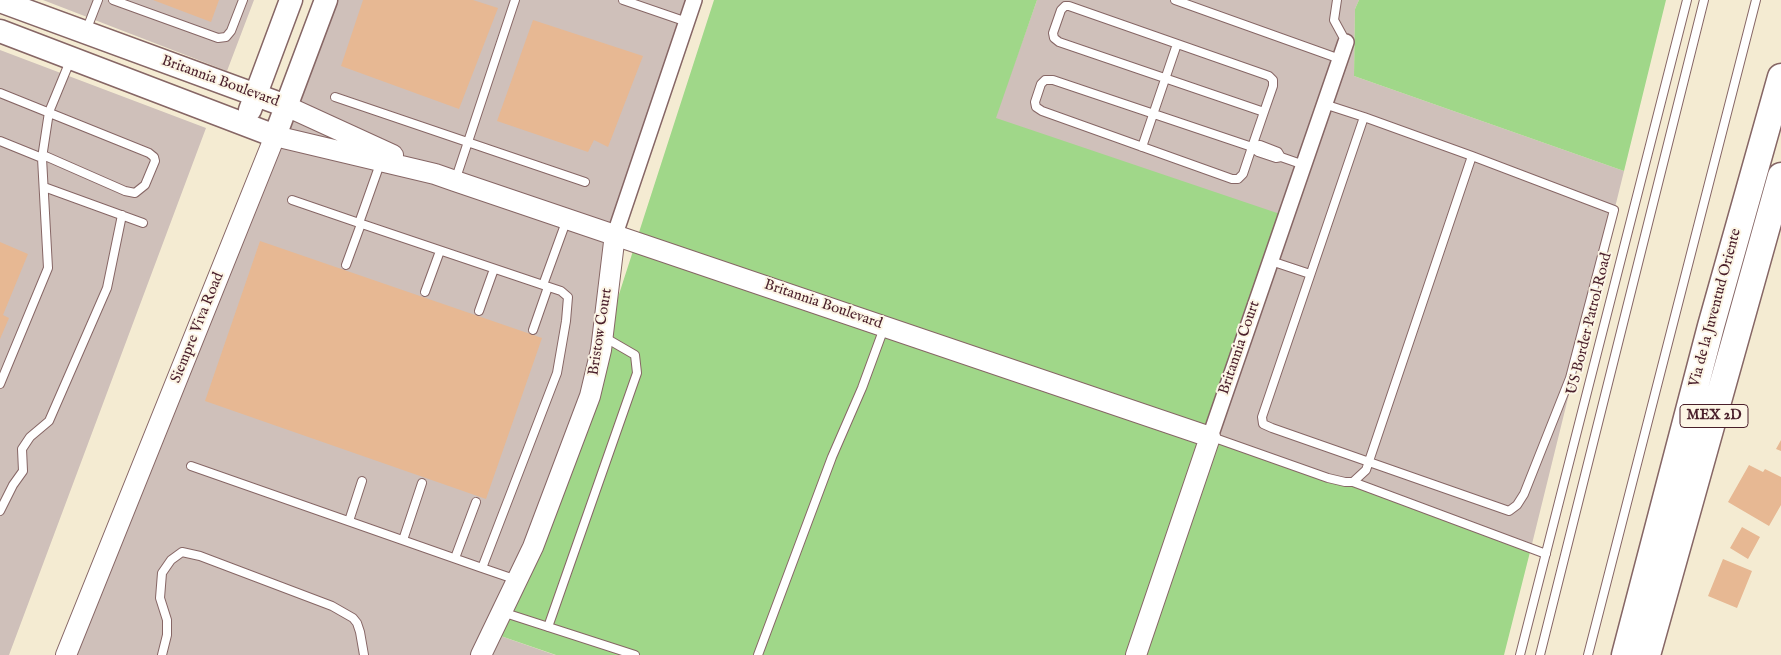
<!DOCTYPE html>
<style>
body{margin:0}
canvas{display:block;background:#f4ebd2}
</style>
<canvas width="1781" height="655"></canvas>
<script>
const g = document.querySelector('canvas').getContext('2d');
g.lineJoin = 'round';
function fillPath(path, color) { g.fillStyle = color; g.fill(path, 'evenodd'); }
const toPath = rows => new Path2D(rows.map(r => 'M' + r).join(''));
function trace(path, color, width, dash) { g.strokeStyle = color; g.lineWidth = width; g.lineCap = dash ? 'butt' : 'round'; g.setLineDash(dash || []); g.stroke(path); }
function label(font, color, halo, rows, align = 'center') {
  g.font = font + ' "IM FELL English",serif'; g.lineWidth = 4; g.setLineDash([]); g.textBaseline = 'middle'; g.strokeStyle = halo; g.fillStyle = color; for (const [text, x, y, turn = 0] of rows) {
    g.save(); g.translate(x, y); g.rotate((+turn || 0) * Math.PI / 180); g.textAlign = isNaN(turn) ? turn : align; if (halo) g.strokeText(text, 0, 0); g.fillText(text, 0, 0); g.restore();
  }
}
const industrial = toPath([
 [43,0,254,0,227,71],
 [330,0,694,0,615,234,601,350,492,633,555,655,67,655],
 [1037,0,1359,0,1355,9,1354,76,1624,171,1531,548,1353,482,1210,437,995,118],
 [0,50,206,128,9,655,0,655]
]);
const green = toPath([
 [714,0,1037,0,996,118,1286,216,1210,437,1531,548,1504,655,556,655,492,633,601,350],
 [1359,0,1666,0,1624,171,1354,76,1355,9]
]);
const building = toPath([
 [153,0,219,0,211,22],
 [363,0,473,0,498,8,459,109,341,66],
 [533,20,643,56,608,147,594,140,588,152,497,121],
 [260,241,542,338,486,499,205,401],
 [0,242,28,254,3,315,9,318,0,339],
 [1781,440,1781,451,1776,449],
 [1749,465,1763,472,1765,469,1781,477,1781,505,1769,526,1728,502],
 [1742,527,1760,537,1748,559,1730,548],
 [1723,559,1752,571,1737,608,1708,596]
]);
const service = toPath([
 [113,0,218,38,226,37,231,31,243,0],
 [623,0,687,22],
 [1175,0,1340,59],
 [1337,0,1334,20,1346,42],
 [86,31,98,0],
 [0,93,149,153,154,157,155,161,145,185,135,193,125,191,43,155],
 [335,97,585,182],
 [1324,104,1364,117],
 [1364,117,1472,156,1614,210,1570,378,1524,494,1517,505,1509,511,1272,428,1263,424,1262,417,1364,117],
 [0,141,42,158],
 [1142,147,1177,44],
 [1252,147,1243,174,1238,179,1232,179,1042,111,1036,107,1035,102,1041,84,1045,80,1053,80,1252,147,1264,112,1273,86,1273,80,1269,76,1069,6,1065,6,1061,10,1053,33,1054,38,1059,42,1264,112],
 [1281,157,1278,152,1260,145,1252,147,1258,152,1276,158,1281,157,1304,165],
 [455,181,515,0],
 [44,187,143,223],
 [292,200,359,223,381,161],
 [359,223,543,285,561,291,568,297,566,321,557,373,482,568,517,580],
 [1271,261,1310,274],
 [346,265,361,224],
 [543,285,567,219],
 [425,292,440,251],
 [479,311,494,269],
 [533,330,548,287],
 [0,384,48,268,42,158,49,112,70,61],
 [1212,437,1328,478,1345,482,1353,482,1366,470,1472,156],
 [191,466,482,568],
 [1353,482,1546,554],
 [0,511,13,485,23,471,22,449,30,437,49,421,107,288,122,215],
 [349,521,362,481],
 [403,540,422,483],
 [455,558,476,502],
 [502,612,635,655],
 [548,627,637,373,635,355,604,337],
 [162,655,167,635,167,620,160,598,162,573,171,560,182,552,200,556,332,606,353,618,357,623,360,632,364,655],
 [758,655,832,457,862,388,884,328],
 [1520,655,1687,0],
 [1540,655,1704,0],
 [1588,655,1756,0]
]);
const minor = toPath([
 [615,234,694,0],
 [1210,437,1346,42]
]);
const tertiary = toPath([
 [286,106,393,155],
 [66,655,275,136,435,174,455,181,1210,437,1136,655],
 [481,655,533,547,590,396,601,350,615,234]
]);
const secondary = toPath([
 [0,1,286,106],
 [0,31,275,136,326,0],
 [250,110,291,0]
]);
const trunk = toPath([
 [1625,655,1711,326,1781,77],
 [1647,655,1781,176]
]);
const shields = [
 [1714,416,68]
];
const shieldNames = [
 ["MEX 2D",1714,416]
];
const streetNames = [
 ["Britannia Boulevard",220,82,20],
 ["Britannia Boulevard",823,305,19],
 ["Via de la Juventud Oriente",1716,308,-75],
 ["US Border Patrol Road",1590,324,-76],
 ["Siempre Viva Road",198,328,-68],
 ["Bristow Court",601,332,-81],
 ["Britannia Court",1240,348,-71]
];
fillPath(industrial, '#cfc0ba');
fillPath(green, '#a0d789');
fillPath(building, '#e7b893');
trace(service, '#866665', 10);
trace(minor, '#866665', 18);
trace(tertiary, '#866665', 22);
trace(secondary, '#866665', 25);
trace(trunk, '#866665', 29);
trace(service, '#fff', 8);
trace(minor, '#fff', 15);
trace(tertiary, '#fff', 20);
trace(secondary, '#fff', 22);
trace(trunk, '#fff', 26);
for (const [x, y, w] of shields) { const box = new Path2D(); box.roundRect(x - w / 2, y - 11.5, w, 23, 4); g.fillStyle = '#fcf5e5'; g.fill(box); trace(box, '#4a1f2b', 1); }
label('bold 14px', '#4a1f2b', null, shieldNames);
label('15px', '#4a1f2b', '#fcf5e5', streetNames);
</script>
